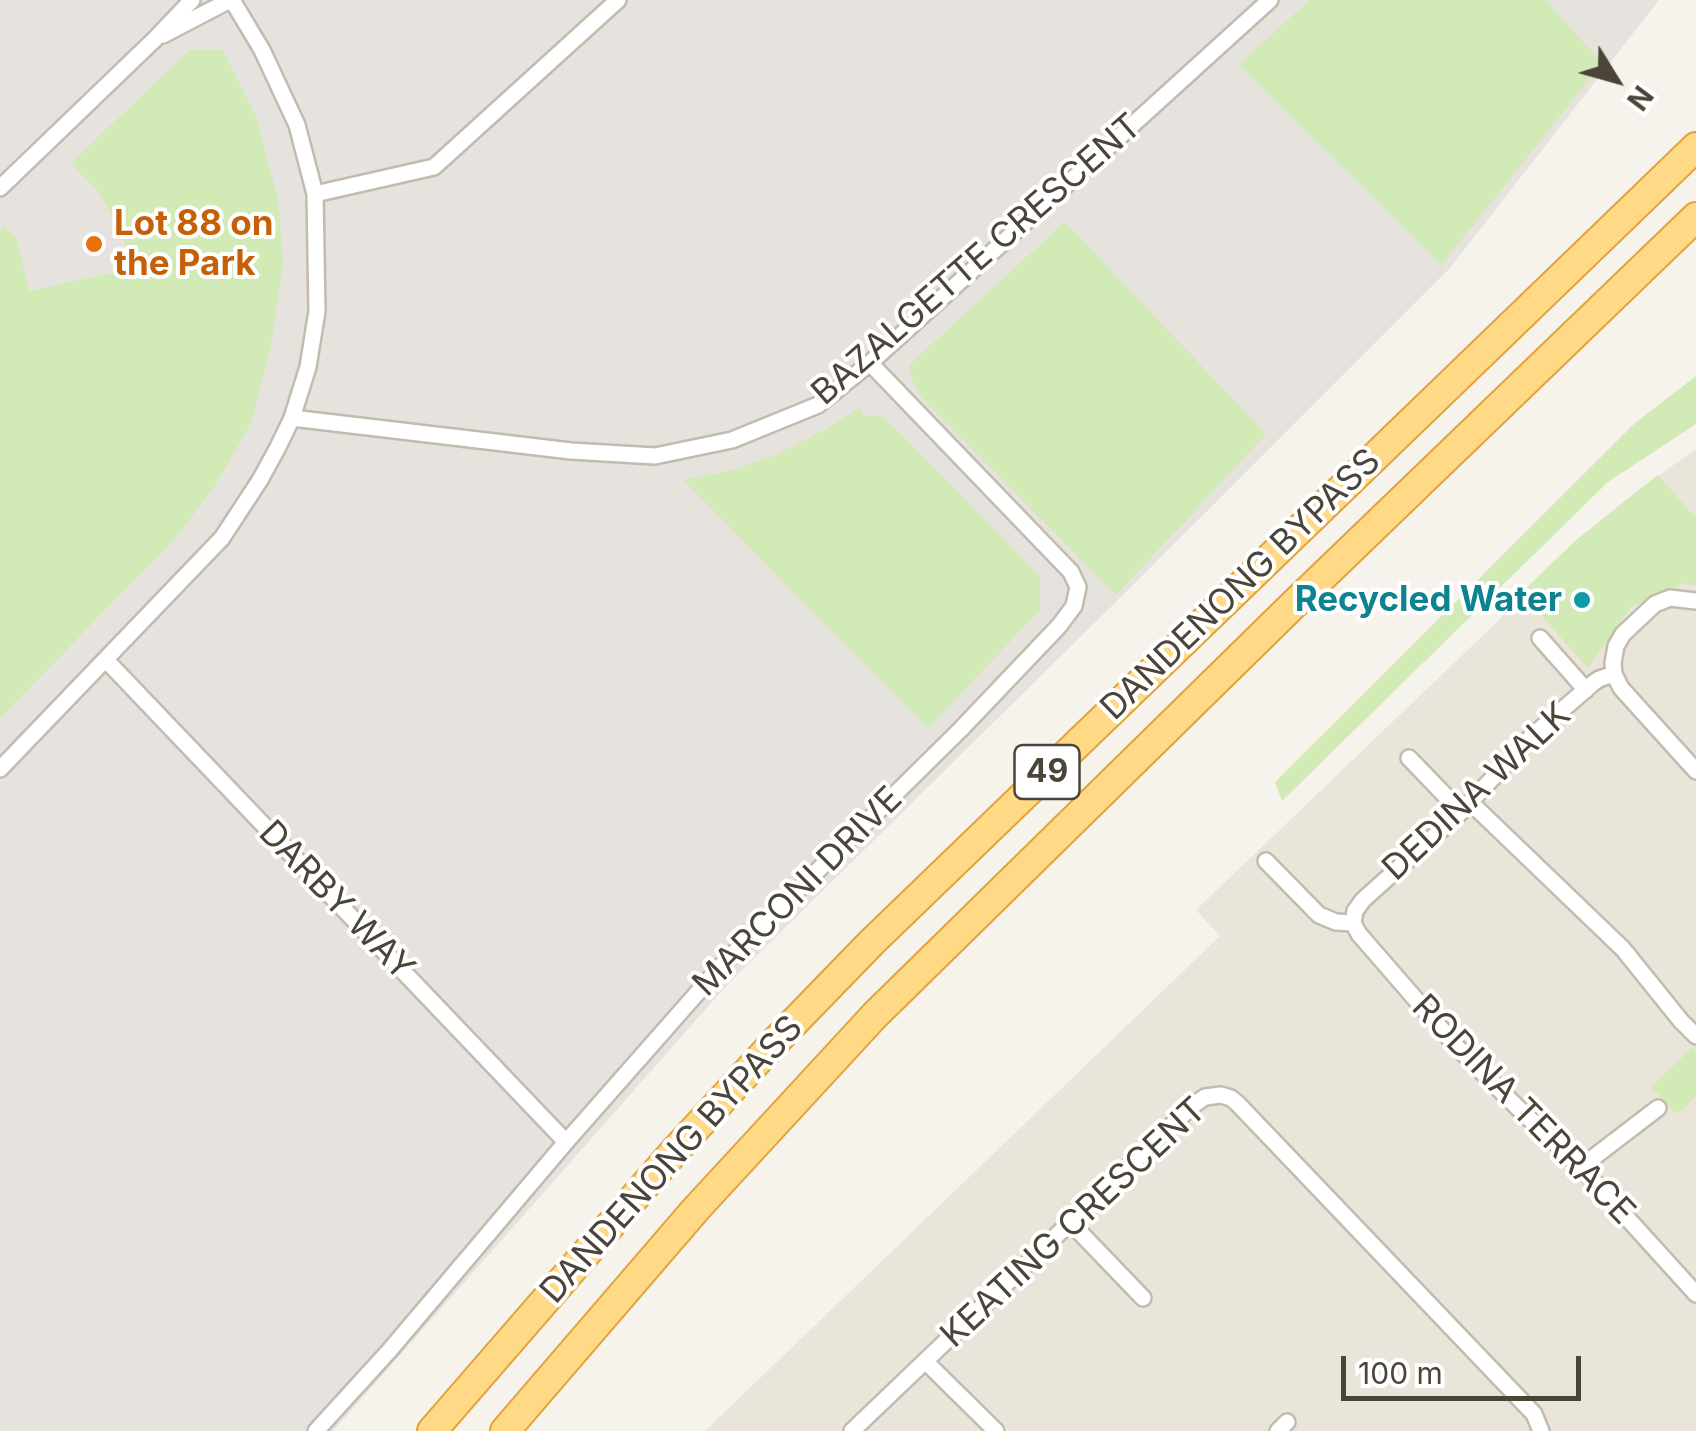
<!DOCTYPE html>
<style>
body{margin:0}
#map{position:relative;width:1696px;height:1431px;overflow:hidden;background:#f6f3ec;font-family:Inter,sans-serif}
canvas{display:block}
.north{position:absolute;left:1566px;top:30px;width:100px;height:100px;-webkit-text-stroke:8px #fff;paint-order:stroke;rotate:127deg;font-size:28px;font-weight:700;line-height:40px;text-align:center;color:#4b4439}
.north::after{content:'';display:block;margin:auto;width:35px;height:45px;background:#4b4439;clip-path:polygon(50% 0,100% 100%,50% 72%,0 100%)}
.scale{position:absolute;left:1341px;top:1356px;width:240px;height:45px;box-sizing:border-box;border:5px solid #4b4439;border-top:0;padding-left:12px;font-size:30px;line-height:35px;white-space:nowrap;color:#4b4439;-webkit-text-stroke:8px #fff;paint-order:stroke}
</style>
<div id="map">
<canvas width="1696" height="1431"></canvas>
<div class="north">N</div>
<div class="scale">100 m</div>
</div>
<script>
const g = document.querySelector('canvas').getContext('2d');
g.lineJoin = 'round';
function fillPath(path, color) { g.fillStyle = color; g.fill(path, 'evenodd'); }
const toPath = rows => new Path2D(rows.map(r => 'M' + r).join(''));
function trace(path, color, width, dash) { g.strokeStyle = color; g.lineWidth = width; g.lineCap = dash ? 'butt' : 'round'; g.setLineDash(dash || []); g.stroke(path); }
function label(font, color, halo, rows, align = 'center') {
  g.font = font + ' Inter,sans-serif'; g.lineWidth = 8; g.setLineDash([]); g.textBaseline = 'middle'; g.strokeStyle = halo; g.fillStyle = color; for (const [text, x, y, turn = 0] of rows) {
    g.save(); g.translate(x, y); g.rotate((+turn || 0) * Math.PI / 180); g.textAlign = isNaN(turn) ? turn : align; if (halo) g.strokeText(text, 0, 0); g.fillText(text, 0, 0); g.restore();
  }
}
const residential = toPath([
 [1696,449,1696,1431,705,1431,1220,936,1196,910,1500,619,1521,593,1574,542,1638,490]
]);
const industrial = toPath([
 [0,0,1659,0,1450,268,1129,589,727,985,333,1431,0,1431]
]);
const green = toPath([
 [1310,0,1545,0,1602,63,1441,265,1239,64],
 [191,49,223,50,256,116,278,200,283,262,271,345,251,423,216,484,178,535,0,718,0,231,5,226,16,238,29,291,130,269,123,235,98,191,71,163],
 [1065,222,1266,434,1116,595,922,398,913,383,909,368,909,365],
 [1696,376,1696,424,1608,482,1282,801,1275,782,1635,423],
 [859,408,864,415,884,417,1040,576,1040,610,928,728,683,480,733,470,778,454,830,427],
 [1658,475,1696,518,1696,586,1683,583,1631,607,1588,668,1521,593,1574,542],
 [1693,1047,1696,1050,1696,1096,1677,1114,1651,1087]
]);
const minor = toPath([
 [163,35,230,0],
 [0,188,155,39,192,0],
 [315,194,434,167,618,0],
 [292,418,571,451,655,456,732,440,818,405,870,363,1270,0],
 [1696,601,1670,598,1655,604,1623,634,1616,646,1613,663,1614,674,1621,688,1696,771],
 [1540,638,1586,690],
 [106,660,566,1142],
 [1409,758,1461,812],
 [0,769,222,538,260,480,278,447,292,418,308,367,317,311,315,194,297,125,262,50,232,0],
 [1470,802,1623,949,1681,1021,1696,1036],
 [1266,861,1319,915,1336,922,1353,923],
 [1353,923,1359,934,1457,1047,1517,1107,1581,1167,1696,1294],
 [1353,923,1355,911,1363,900,1461,812,1530,738,1592,684,1599,679,1614,674],
 [1581,1167,1658,1108],
 [1070,1222,1143,1298],
 [925,1361,996,1431],
 [316,1431,389,1351,566,1142,721,966,961,729,1059,626,1074,606,1078,587,1071,572,870,363],
 [852,1431,1192,1106,1205,1097,1221,1095,1231,1098,1238,1104,1534,1414,1541,1431],
 [1278,1431,1287,1422]
]);
const trunk = toPath([
 [432,1431,673,1153,774,1043,872,942,1696,147],
 [505,1431,696,1209,875,1015,1292,606,1696,217]
]);
const markers = [
 [94,244,10,"#e8710a"],
 [1582,600,10,"#0f9aa8"]
];
const shields = [
 [1047,772,65]
];
const shieldNames = [
 ["49",1047,772]
];
const foodNames = [
 ["Lot 88 on",114,224],
 ["the Park",114,264]
];
const streetNames = [
 ["BAZALGETTE CRESCENT",977,260,-41],
 ["DANDENONG BYPASS",1241,585,-44],
 ["DEDINA WALK",1477,792,-43],
 ["MARCONI DRIVE",798,892,-45],
 ["DARBY WAY",336,901,46],
 ["RODINA TERRACE",1523,1110,46],
 ["DANDENONG BYPASS",672,1160,-48],
 ["KEATING CRESCENT",1074,1223,-43]
];
const cultureNames = [
 ["Recycled Water",1562,600]
];
fillPath(residential, '#eae5da');
fillPath(industrial, '#e6e2dd');
fillPath(green, '#d2eab5');
trace(minor, '#c2bbae', 20);
trace(trunk, '#e0a43c', 32);
trace(minor, '#fff', 15);
trace(trunk, '#ffd985', 28);
for (const [x, y, r, color] of markers) { const dot = new Path2D(); dot.arc(x, y, r, 0, 2 * Math.PI); g.fillStyle = color; g.fill(dot); trace(dot, '#fff', 4); }
for (const [x, y, w] of shields) { const box = new Path2D(); box.roundRect(x - w / 2, y - 27, w, 54, 8); g.fillStyle = '#fff'; g.fill(box); trace(box, '#4b4439', 2.5); }
label('bold 32px', '#4b4439', null, shieldNames);
label('bold 35px', '#c56008', '#fff', foodNames, 'left');
label('35px', '#4b4439', '#fff', streetNames);
label('bold 35px', '#0d838f', '#fff', cultureNames, 'right');
</script>
